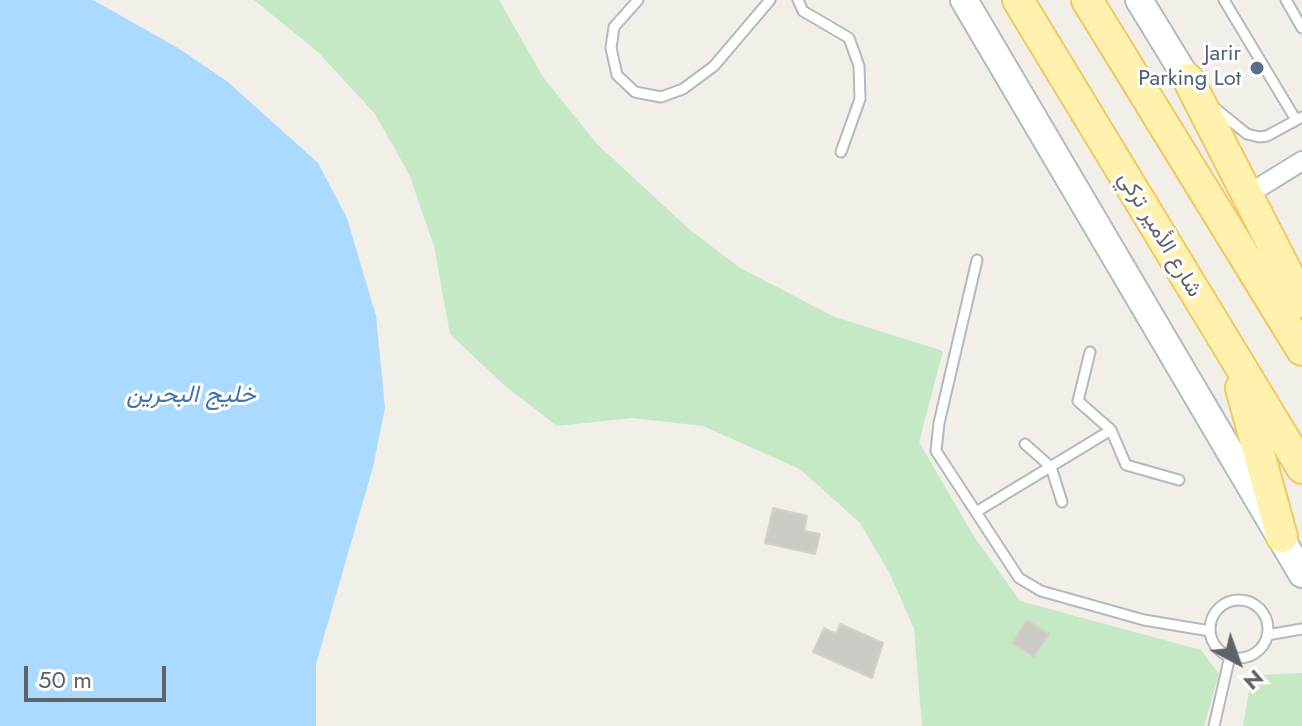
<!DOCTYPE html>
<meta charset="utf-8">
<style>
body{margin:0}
#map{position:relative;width:1302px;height:726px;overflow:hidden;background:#f1efe8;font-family:Jost,sans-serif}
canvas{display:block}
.north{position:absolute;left:1198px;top:622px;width:80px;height:80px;-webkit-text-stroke:6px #fff;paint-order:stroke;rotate:139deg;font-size:22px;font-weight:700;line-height:32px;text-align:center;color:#5f6368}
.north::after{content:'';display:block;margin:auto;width:28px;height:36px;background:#5f6368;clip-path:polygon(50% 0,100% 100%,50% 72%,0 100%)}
.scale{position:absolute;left:24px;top:666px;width:142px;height:36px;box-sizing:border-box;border:4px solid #5f6368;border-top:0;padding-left:10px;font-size:24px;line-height:28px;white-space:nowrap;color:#5f6368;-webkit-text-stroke:6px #fff;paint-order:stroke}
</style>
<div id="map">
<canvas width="1302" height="726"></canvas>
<div class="north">N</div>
<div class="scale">50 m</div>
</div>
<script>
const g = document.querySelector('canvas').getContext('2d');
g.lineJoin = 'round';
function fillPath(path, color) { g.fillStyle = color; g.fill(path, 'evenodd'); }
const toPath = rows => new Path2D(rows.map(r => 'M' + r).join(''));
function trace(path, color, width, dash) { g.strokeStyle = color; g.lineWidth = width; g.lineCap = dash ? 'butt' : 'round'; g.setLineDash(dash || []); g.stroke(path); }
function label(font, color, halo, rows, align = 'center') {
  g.font = font + ' Jost,Vazirmatn,sans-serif'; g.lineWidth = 6; g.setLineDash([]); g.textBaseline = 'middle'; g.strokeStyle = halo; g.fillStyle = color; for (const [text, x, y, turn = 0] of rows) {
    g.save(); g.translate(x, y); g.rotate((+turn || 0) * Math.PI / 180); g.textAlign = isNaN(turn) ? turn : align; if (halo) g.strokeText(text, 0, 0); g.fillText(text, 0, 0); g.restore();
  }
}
const green = toPath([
 [254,0,499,0,543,77,597,144,690,230,740,268,835,317,943,351,919,442,973,535,1020,601,1201,650,1219,674,1204,726,922,726,914,629,890,574,860,523,800,469,703,426,632,418,557,426,504,385,450,334,434,246,409,174,375,114,318,52],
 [1302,673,1302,726,1243,726,1249,691,1258,675]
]);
const water = toPath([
 [0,0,93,0,178,48,228,82,318,163,347,218,376,316,385,408,373,467,316,664,316,726,0,726]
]);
const building = toPath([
 [773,508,807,516,804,531,820,534,815,554,765,543,773,508],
 [1027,620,1049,634,1034,657,1012,643,1027,620],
 [840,624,883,643,872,678,813,652,824,628,836,634,840,624]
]);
const lane = toPath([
 [638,0,614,27,611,48,617,75,635,92,661,97,683,89,714,66,770,0],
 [798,0,803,11,849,38,859,66,860,99,841,152],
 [1224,0,1296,120],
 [1286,0,1302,28],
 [1216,109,1247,134,1259,137,1267,136,1302,117],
 [977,260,939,423,936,451,1019,578,1041,591,1144,620,1210,631],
 [1090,352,1078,401,1111,430,1126,465,1179,480],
 [1025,444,1051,467,1062,502],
 [976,512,1111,430],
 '1210 629a29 29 0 1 1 58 0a29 29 0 1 1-58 0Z',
 [1267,635,1302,629],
 [1214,726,1230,656]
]);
const street = toPath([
 [1255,190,1302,161]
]);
const secondary = toPath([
 [964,0,1302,574],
 [1139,0,1197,95]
]);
const primary = toPath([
 [1018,0,1302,468],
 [1087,0,1302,350],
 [1188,79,1302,302],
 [1241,388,1282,537]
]);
const markers = [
 [1257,68,8,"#5c6f8a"]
];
const serviceNames = [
 ["Jarir",1241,55],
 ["Parking Lot",1241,80]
];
const streetNames = [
 ["شارع الأمير تركي",1159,235,59]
];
const waterNames = [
 ["خليج البحرين",191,396]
];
fillPath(green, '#c5e8c5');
fillPath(water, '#aadaff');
fillPath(building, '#cccac5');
trace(building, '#d6d1c6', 2);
trace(lane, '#b5b8bc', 13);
trace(street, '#b5b8bc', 22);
trace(secondary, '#b6babf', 30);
trace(primary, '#f2c960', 34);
trace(lane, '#fff', 9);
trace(street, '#fff', 18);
trace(secondary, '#fff', 26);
trace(primary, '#fff2af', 30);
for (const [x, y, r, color] of markers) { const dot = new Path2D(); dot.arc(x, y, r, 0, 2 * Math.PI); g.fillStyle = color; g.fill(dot); trace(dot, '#fff', 3); }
label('22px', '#4e5e75', '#fff', serviceNames, 'right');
label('22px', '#5f6368', '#fff', streetNames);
label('italic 24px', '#4174aa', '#fff', waterNames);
</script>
